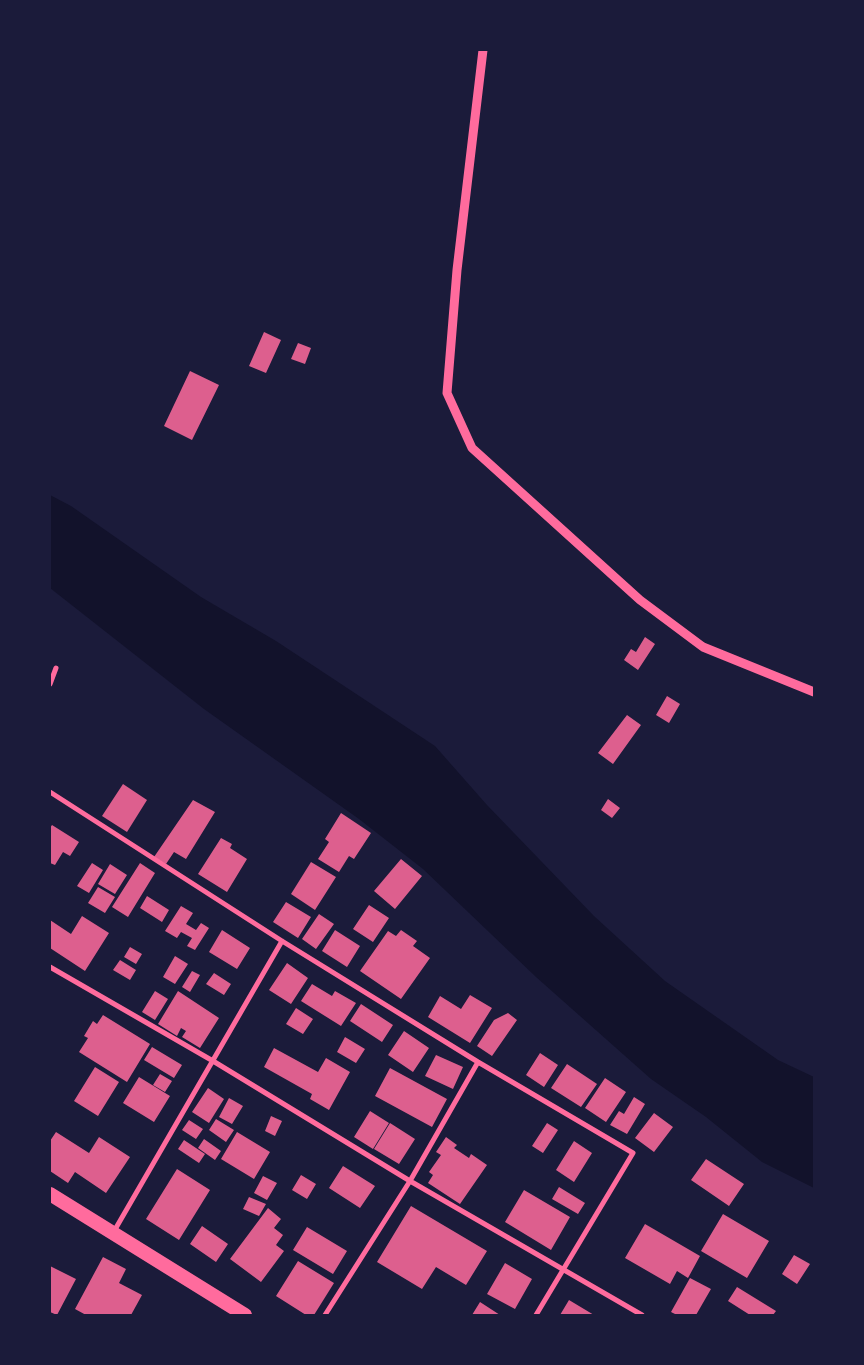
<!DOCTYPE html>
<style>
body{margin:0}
#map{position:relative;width:864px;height:1365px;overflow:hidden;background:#1b1b3a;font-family:Jost,sans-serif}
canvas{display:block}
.frame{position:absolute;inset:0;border:51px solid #1b1b3a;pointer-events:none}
</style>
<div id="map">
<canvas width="864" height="1365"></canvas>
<div class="frame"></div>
</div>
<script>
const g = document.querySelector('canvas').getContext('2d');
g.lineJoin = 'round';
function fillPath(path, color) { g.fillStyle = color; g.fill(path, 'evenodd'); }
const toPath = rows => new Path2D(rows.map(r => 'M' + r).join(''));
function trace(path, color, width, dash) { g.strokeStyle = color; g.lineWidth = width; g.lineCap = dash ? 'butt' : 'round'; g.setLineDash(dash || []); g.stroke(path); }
const water = toPath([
 [50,495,71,506,201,597,276,641,435,746,487,805,594,916,665,981,778,1060,814,1077,814,1188,762,1162,706,1117,651,1079,536,977,423,869,359,819,204,709,50,588]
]);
const building = toPath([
 [264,332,281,340,266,373,249,366],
 [298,343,311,348,305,364,291,359],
 [190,371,219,385,192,440,164,426],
 [645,637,655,644,638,670,624,660,631,649,636,652],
 [667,696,680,704,669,723,656,715],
 [627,715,641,725,613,764,598,753],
 [123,784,147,800,127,832,102,816],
 [608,799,620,808,612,818,601,810],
 [193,800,215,812,186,859,174,852,166,864,154,857],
 [341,813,371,833,354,859,349,856,339,872,318,859,329,842,325,839],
 [52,825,79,842,70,856,63,852,55,865,50,863,50,828],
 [221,838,232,844,230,848,247,859,227,892,198,874],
 [401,859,422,876,395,909,374,891],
 [311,862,336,877,315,910,291,894],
 [92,863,103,870,89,893,77,886],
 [140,863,155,873,128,917,112,907],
 [110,864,127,875,115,894,98,884],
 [98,887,115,897,105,913,88,903],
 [147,896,169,910,162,922,140,908],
 [286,902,311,917,298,938,273,922],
 [369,905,389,918,373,942,353,929],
 [181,906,193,913,186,924,196,930,201,923,209,928,195,950,187,946,192,938,181,932,177,938,165,931],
 [319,914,334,924,316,949,302,939],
 [82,916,109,933,85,971,50,948,50,920,71,934],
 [222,930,250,948,237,969,209,952],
 [335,930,360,946,347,967,322,951],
 [401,930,417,941,413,946,430,958,401,999,360,971,388,931,396,936],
 [130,947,142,954,136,964,124,957],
 [175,956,188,964,175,984,163,977],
 [120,960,136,970,130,980,113,970],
 [287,963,308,978,291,1004,269,990],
 [192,971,200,975,190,992,182,987],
 [214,973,231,984,224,995,206,984],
 [312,984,332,996,335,991,356,1003,341,1026,301,1001],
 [155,991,168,999,155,1020,142,1012],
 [178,991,219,1018,200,1048,182,1037,186,1031,181,1028,177,1036,158,1024],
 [470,995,492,1008,470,1043,428,1017,440,996,461,1009],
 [361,1004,393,1025,382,1042,350,1021],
 [296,1008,313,1019,303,1034,286,1024],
 [508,1013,517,1020,492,1056,477,1046,494,1020],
 [103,1015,150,1044,127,1082,79,1052,88,1038,84,1036,93,1021,97,1024],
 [404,1031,429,1048,413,1072,388,1055],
 [345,1037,365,1049,356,1063,337,1052],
 [152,1047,182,1065,174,1078,144,1060],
 [274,1048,318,1072,326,1058,350,1072,329,1110,310,1099,312,1094,264,1067],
 [540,1053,558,1065,544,1087,526,1075],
 [436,1055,463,1067,453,1089,425,1076],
 [567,1064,597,1084,581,1107,551,1088],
 [95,1067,119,1082,98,1116,74,1101],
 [390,1068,447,1099,432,1127,375,1096],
 [160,1074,172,1081,165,1092,153,1085],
 [139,1077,170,1096,154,1122,123,1103],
 [605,1078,626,1092,606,1122,585,1108],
 [208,1088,224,1099,209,1123,192,1112],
 [634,1097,645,1104,627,1134,610,1125,619,1111,624,1114],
 [229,1098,243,1106,232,1124,219,1117],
 [370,1111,389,1123,373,1149,354,1137],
 [654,1113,673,1127,654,1152,635,1138],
 [271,1116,282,1121,275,1136,265,1131],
 [216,1119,234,1130,226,1142,209,1130],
 [189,1120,203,1129,196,1139,182,1130],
 [390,1123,415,1139,399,1164,374,1149],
 [547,1123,558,1130,543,1153,532,1146],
 [56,1132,89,1153,99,1137,130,1157,106,1193,75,1172,68,1183,50,1171,50,1141],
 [237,1132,270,1152,254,1179,221,1159],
 [446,1137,457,1145,454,1148,469,1158,471,1154,487,1165,460,1204,428,1183,433,1175,429,1172,441,1155,436,1152],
 [204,1139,221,1151,215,1160,198,1148],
 [184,1140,205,1154,199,1163,178,1149],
 [574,1141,592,1153,574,1182,556,1170],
 [706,1159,744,1184,729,1206,691,1180],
 [343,1166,375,1186,360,1208,329,1188],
 [177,1169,210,1190,179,1240,146,1219],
 [301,1175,316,1184,307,1199,292,1190],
 [263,1176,277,1183,267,1200,254,1193],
 [559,1187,585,1203,578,1214,552,1199],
 [524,1190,570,1217,551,1250,505,1222],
 [249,1197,266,1204,259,1216,243,1209],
 [411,1206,487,1251,466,1285,436,1267,422,1289,377,1262],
 [268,1208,281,1219,274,1228,283,1235,276,1245,284,1251,261,1282,230,1259],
 [723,1214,769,1241,747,1278,701,1251],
 [645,1224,700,1256,688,1278,677,1271,670,1284,625,1258],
 [202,1226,228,1244,216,1262,190,1244],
 [307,1227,347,1251,333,1274,293,1250],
 [794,1255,810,1264,797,1284,782,1274],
 [103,1257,126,1269,119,1283,142,1295,131,1315,86,1315,75,1309],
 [298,1261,334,1283,314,1315,306,1315,276,1296],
 [505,1263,532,1279,515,1309,487,1294],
 [50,1266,76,1279,57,1315,50,1312],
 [690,1278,711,1289,696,1315,677,1315,671,1312],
 [737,1287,776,1311,773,1315,750,1315,728,1301],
 [569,1300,594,1315,560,1315],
 [480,1302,500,1315,472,1315]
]);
const minor = toPath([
 [50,684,56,668],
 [50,792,282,941,478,1062,633,1153,536,1315],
 [50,967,213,1061,410,1181,642,1315],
 [113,1233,282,941],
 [325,1315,410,1181,478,1062]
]);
const tertiary = toPath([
 [483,50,457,270,447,393,472,448,640,600,703,647,814,692]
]);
const trunk = toPath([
 [50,1194,245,1315]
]);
fillPath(water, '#12122b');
fillPath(building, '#dd5f8e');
trace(minor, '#ff6b9d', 5);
trace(tertiary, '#ff6b9d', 9);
trace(trunk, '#ff6b9d', 14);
</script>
